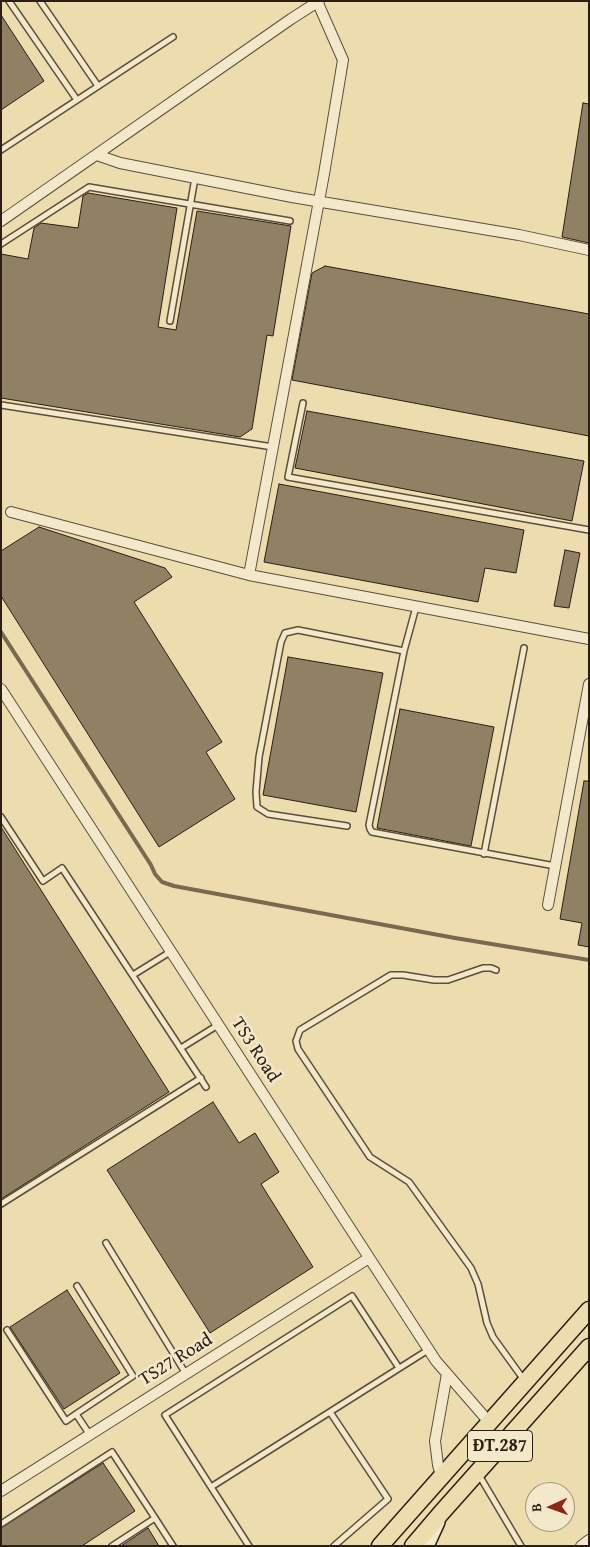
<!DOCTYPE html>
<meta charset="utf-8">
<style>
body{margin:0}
#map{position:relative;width:590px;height:1547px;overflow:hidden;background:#eddcae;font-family:"Gentium Book Plus",serif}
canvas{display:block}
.frame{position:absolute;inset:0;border:2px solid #2c1e14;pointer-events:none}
.north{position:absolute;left:525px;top:1482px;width:50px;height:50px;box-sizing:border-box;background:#f3e8ca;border:1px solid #a39781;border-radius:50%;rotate:268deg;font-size:14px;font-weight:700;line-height:20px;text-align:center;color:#2c1e14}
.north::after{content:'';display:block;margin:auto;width:18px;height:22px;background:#8f2418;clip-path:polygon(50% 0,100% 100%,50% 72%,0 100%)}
</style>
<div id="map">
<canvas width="590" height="1547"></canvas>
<div class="frame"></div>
<div class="north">B</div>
</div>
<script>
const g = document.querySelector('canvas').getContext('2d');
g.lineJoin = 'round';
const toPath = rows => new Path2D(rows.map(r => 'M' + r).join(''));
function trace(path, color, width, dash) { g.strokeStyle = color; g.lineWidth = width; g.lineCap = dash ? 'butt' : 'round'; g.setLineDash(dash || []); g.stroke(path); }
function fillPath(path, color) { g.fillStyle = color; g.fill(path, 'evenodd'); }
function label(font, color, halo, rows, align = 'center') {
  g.font = font + ' "Gentium Book Plus",serif'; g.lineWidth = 5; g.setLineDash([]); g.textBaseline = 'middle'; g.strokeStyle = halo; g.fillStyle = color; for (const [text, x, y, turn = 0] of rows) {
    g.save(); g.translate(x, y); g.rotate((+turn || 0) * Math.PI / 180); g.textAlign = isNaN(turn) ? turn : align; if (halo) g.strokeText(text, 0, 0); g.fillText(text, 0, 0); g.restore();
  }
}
const stream = toPath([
 [1,632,151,865,155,874,162,882,174,886,455,938,589,960]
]);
const building = toPath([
 [1,15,44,81,1,110,1,15],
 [583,103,589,104,589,243,562,237,583,103],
 [88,193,177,208,158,327,176,330,197,211,291,226,273,336,267,335,252,429,240,437,1,398,1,254,28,259,34,228,41,223,78,228,83,196,88,193],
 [325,266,589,314,589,436,292,380,312,273,325,266],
 [307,411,584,461,572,521,295,468,307,411],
 [279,484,524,530,516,573,485,568,478,602,264,562,279,484],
 [39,527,165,568,172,577,134,602,222,742,206,752,235,799,159,847,1,596,1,551,39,527],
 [565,550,580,553,569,608,554,606,565,550],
 [288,657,383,673,356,812,263,795,288,657],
 [400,709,494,727,471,846,377,828,400,709],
 [584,781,589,781,589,947,578,945,582,923,560,919,584,781],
 [1,827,169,1092,1,1199,1,827],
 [213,1102,239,1143,255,1133,279,1172,261,1184,313,1267,210,1333,107,1170,213,1102],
 [67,1290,120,1373,64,1409,10,1327,67,1290],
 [103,1463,135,1511,82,1546,1,1546,1,1528,103,1463],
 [148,1528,159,1546,121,1546,148,1528]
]);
const lane = toPath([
 [9,1,77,100],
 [40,1,98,86],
 [1,150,173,37],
 [1,244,89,187,290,221],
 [170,321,195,178],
 [303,403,288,477,589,530],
 [1,405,273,447],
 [416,607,404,651,369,825,370,829,372,832,555,866],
 [1,817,43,881,62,868,206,1087],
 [347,826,268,814,257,807,256,792,259,757,281,642,285,633,298,630,404,651],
 [484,854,524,648],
 [496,970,491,968,483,968,448,980,434,980,403,975,391,975,300,1030,296,1041,298,1049,370,1157,409,1182,471,1268,478,1284,487,1323,493,1337,524,1380],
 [133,975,170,952],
 [181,1048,218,1025],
 [1,1204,201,1078],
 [106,1243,186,1374],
 [77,1286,133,1376,76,1414,90,1435],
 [7,1330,66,1421,76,1414],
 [330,1412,388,1499,334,1546],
 [479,1475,521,1546],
 [211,1487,165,1415,352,1296,399,1368],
 [1,1524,112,1452,155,1518],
 [112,1546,155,1518,173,1546],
 [249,1546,211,1487,428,1350]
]);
const street = toPath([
 [97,155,120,163,292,197,519,235,589,250],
 [1,221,291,19,319,1],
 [11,512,249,575,589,639],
 [249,575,324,174,343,60,317,1],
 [1,689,436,1361,489,1422],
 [548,905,589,684],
 [441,1476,438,1465,435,1441,447,1374],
 [1,1491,369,1258],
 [581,1546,589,1540]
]);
const secondary = toPath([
 [426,1546,437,1522]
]);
const primary = toPath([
 [380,1546,589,1310],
 [413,1546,442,1512,589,1347]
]);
const shields = [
 [500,1446,65]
];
const shieldNames = [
 ["ĐT.287",500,1446]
];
const streetNames = [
 ["TS3 Road",255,1050,57],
 ["TS27 Road",176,1360,-32]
];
trace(stream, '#786951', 4);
fillPath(building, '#908164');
trace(building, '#2c1e14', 1);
trace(lane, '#5c4e3a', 8);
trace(street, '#5c4e3a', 12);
trace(secondary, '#2c1e14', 18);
trace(primary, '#2c1e14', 19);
trace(lane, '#f3e8ca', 5);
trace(street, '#f3e8ca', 10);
trace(secondary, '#f3e8ca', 15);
trace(primary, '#eddcae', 16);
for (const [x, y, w] of shields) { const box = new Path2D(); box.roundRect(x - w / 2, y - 15.5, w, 31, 4); g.fillStyle = '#f3e8ca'; g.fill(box); trace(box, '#2c1e14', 1); }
label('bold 18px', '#2c1e14', null, shieldNames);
label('19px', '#2c1e14', '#f3e8ca', streetNames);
</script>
